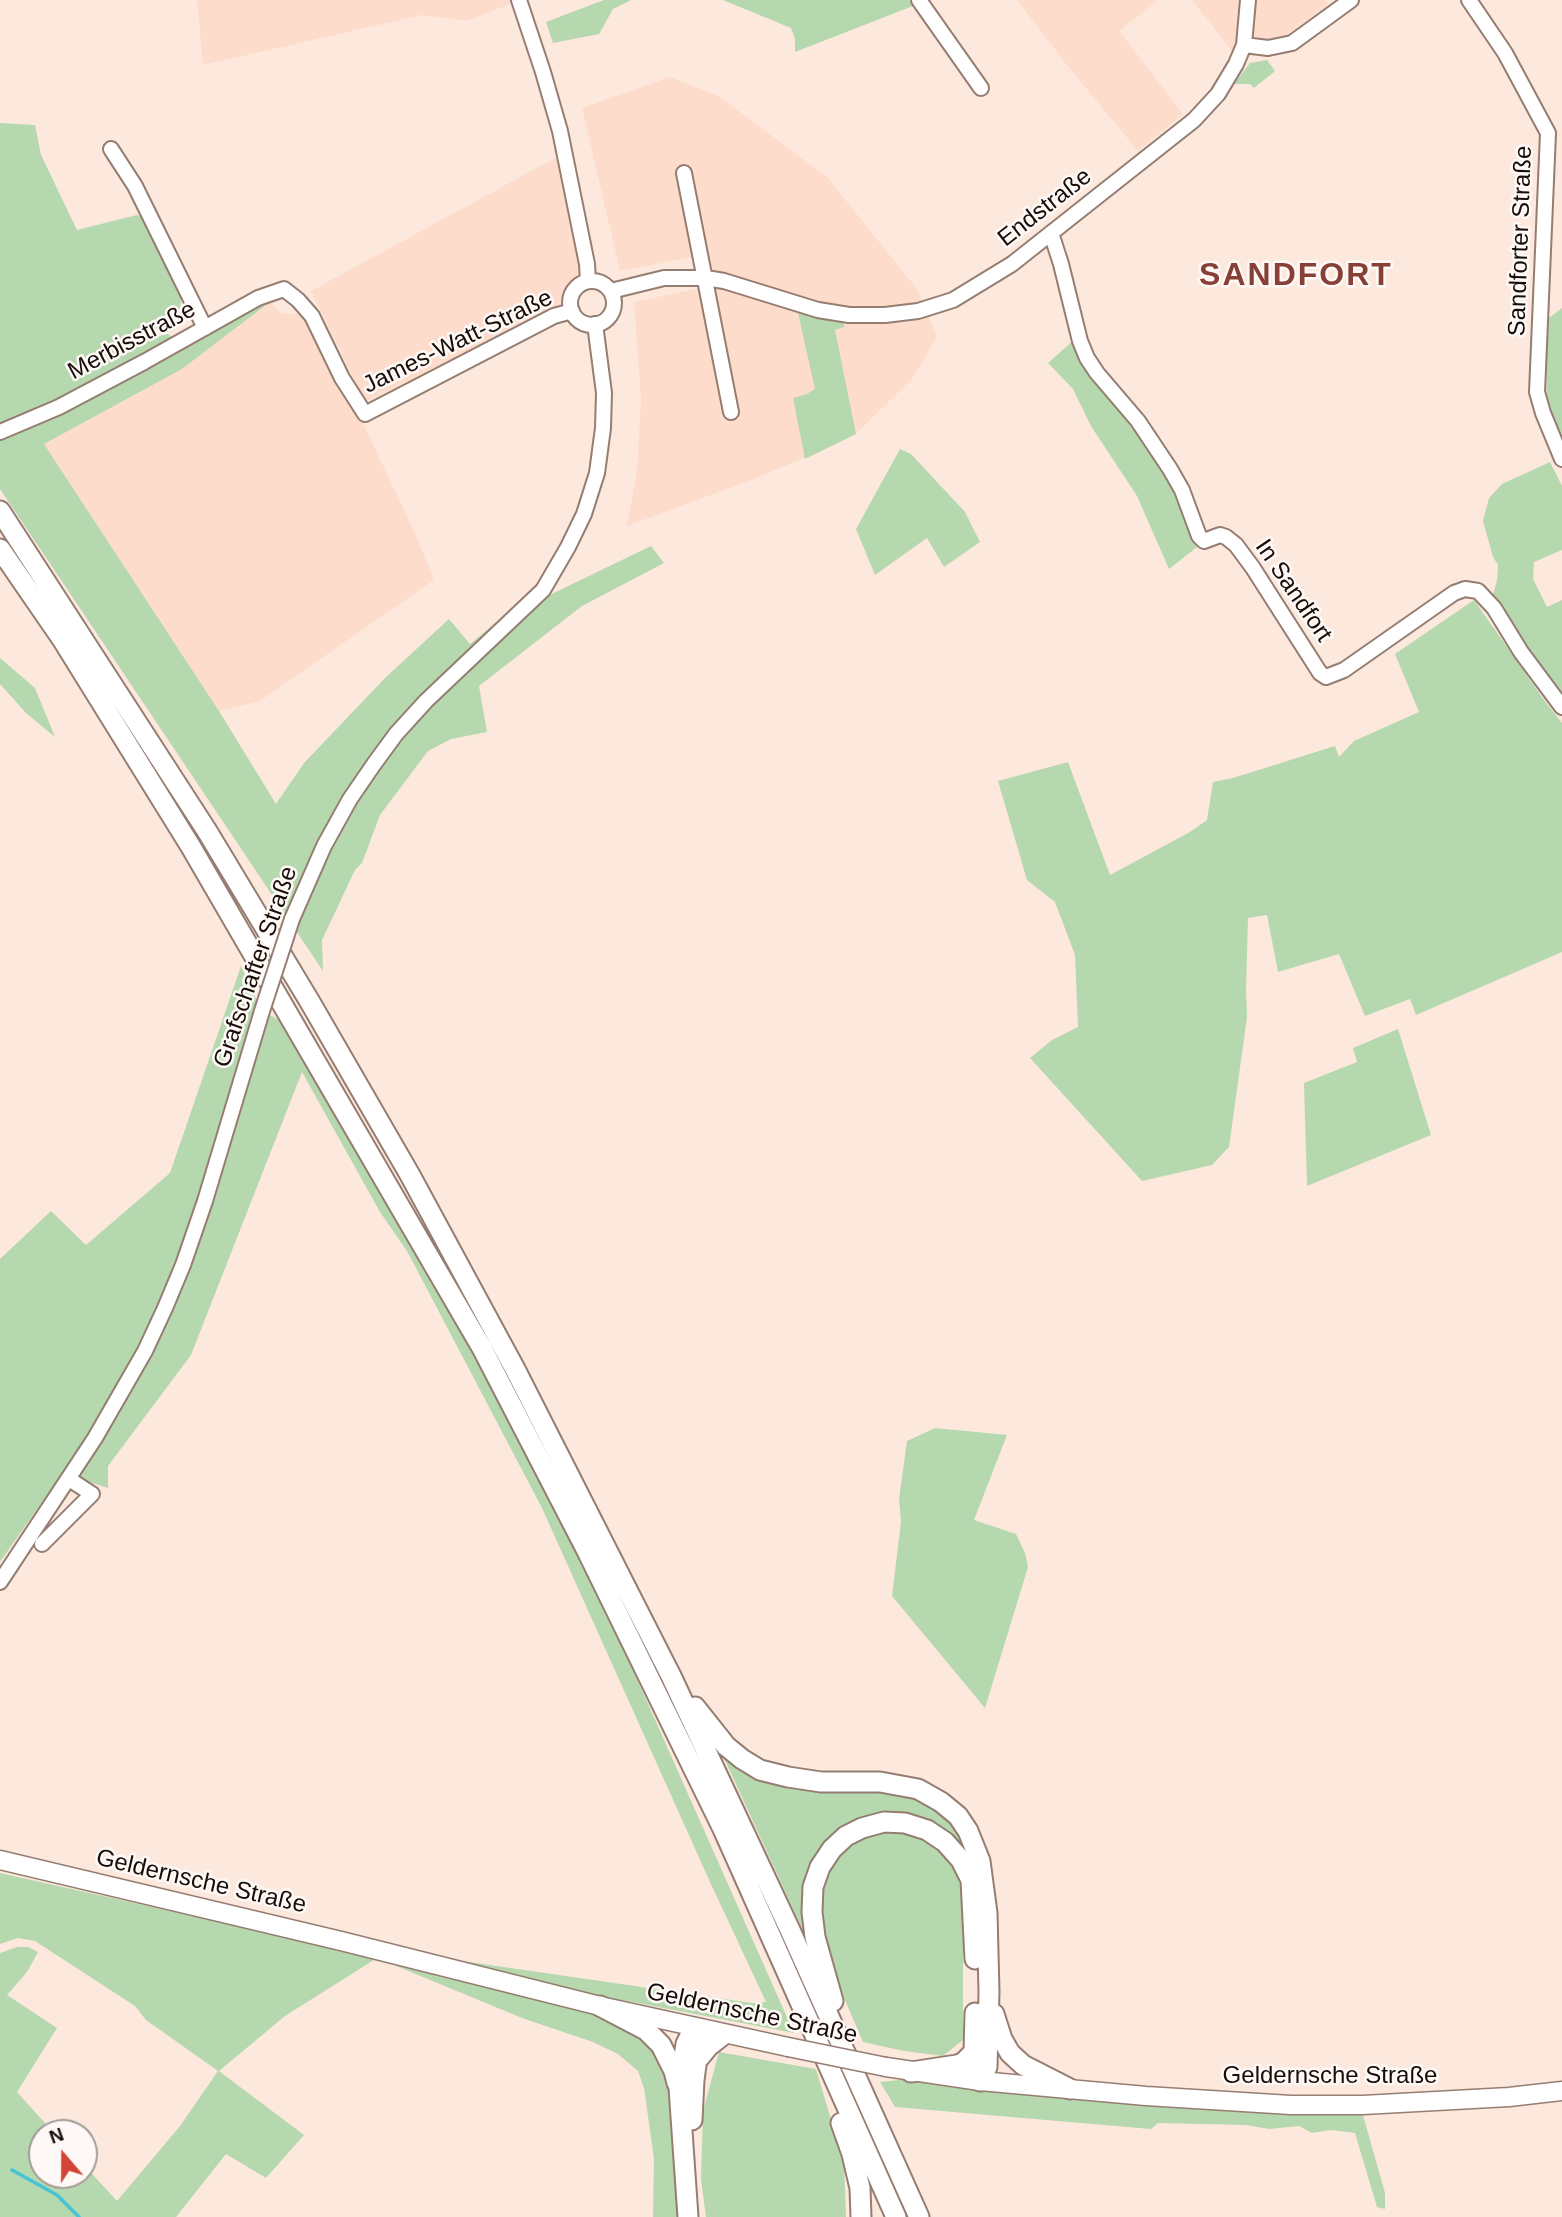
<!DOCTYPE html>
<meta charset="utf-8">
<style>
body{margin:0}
#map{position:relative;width:1562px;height:2217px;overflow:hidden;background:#fde8dd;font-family:Arial,sans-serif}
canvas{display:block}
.north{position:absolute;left:28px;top:2119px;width:70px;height:70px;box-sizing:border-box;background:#fef9f6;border:2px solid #a19b97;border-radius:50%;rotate:340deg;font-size:19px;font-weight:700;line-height:28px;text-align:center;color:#160d09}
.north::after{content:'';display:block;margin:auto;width:24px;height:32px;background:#d14437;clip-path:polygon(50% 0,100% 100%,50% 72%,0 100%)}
</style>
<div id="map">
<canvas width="1562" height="2217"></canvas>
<div class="north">N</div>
</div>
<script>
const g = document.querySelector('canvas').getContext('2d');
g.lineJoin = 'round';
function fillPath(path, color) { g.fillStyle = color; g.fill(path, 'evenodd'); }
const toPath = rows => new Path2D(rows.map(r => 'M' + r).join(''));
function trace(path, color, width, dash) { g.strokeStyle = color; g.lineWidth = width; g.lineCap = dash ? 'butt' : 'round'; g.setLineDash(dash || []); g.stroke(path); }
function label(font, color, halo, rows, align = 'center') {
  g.font = font + ' Arial,sans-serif'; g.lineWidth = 5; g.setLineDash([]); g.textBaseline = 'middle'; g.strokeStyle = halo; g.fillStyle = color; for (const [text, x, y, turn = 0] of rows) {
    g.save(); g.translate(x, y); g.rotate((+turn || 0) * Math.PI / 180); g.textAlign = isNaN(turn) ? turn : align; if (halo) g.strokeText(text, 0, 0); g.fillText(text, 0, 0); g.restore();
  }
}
const built = toPath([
 [197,0,520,0,467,21,422,15,203,65],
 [1017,0,1158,0,1119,31,1183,114,1138,151,1070,69],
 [1192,0,1325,0,1328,4,1281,39,1269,43,1245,38,1232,51],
 [670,77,720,97,827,177,917,289,937,337,912,379,860,430,806,457,754,479,627,526,637,472,641,400,634,302,700,288,694,257,620,271,582,108],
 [557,157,580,274,555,308,365,402,311,291],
 [270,302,281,314,304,314,359,415,415,533,434,580,260,701,219,711,44,444,182,369]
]);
const green = toPath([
 [604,0,631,0,613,9,599,34,553,43,546,22],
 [723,0,909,0,913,6,795,52,795,39,791,28],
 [1267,60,1275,71,1254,88,1250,84,1234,84,1250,63],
 [0,123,35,125,41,155,77,230,137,215,144,217,181,296,181,304,178,313,169,323,121,345,168,334,175,339,266,298,270,302,182,369,44,444,219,711,276,804,304,763,386,677,449,619,470,644,500,619,651,546,664,563,582,606,479,686,487,732,451,739,428,751,380,815,362,863,355,870,322,940,323,971,0,489],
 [1562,308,1562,440,1547,403,1545,321],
 [798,313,844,321,844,327,835,330,856,434,805,459,793,398,807,394,815,389],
 [1075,339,1163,463,1201,544,1169,569,1137,496,1091,426,1073,389,1048,363],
 [900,449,911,454,965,512,980,542,944,567,927,538,875,575,856,529],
 [1550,462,1562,486,1562,550,1534,562,1533,579,1547,607,1562,600,1562,696,1523,641,1493,595,1497,580,1498,565,1493,557,1483,521,1489,498,1502,484],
 [1474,600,1544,700,1562,723,1562,952,1416,1015,1410,999,1365,1016,1339,954,1278,972,1267,915,1248,918,1246,990,1247,1017,1229,1147,1212,1165,1142,1181,1030,1058,1052,1040,1078,1027,1075,955,1055,902,1027,880,998,781,1068,762,1110,875,1190,832,1207,820,1213,782,1233,778,1335,746,1339,757,1354,741,1419,712,1395,654],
 [0,658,35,688,55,737,26,713,0,684],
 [241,966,262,1011,297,1029,397,1195,582,1555,794,2033,622,2000,610,2021,650,2041,665,2066,671,2094,679,2217,653,2217,654,2159,644,2088,638,2071,618,2054,593,2042,522,2018,377,1958,285,2016,219,2071,304,2135,266,2178,226,2154,176,2217,0,2217,0,1953,17,1947,28,1947,38,1952,27,1972,7,1995,57,2028,17,2092,54,2133,42,2133,42,2175,84,2175,84,2165,117,2201,180,2126,218,2071,146,2020,135,2006,35,1941,18,1938,0,1944,0,1873,269,1933,752,2003,766,2002,710,1882,542,1508,407,1251,380,1212,302,1072,191,1355,108,1466,108,1488,80,1479,94,1440,61,1475,0,1562,0,1259,51,1211,86,1245,170,1173],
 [1398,1029,1431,1135,1307,1186,1304,1083,1357,1062,1353,1048],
 [935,1428,1007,1435,974,1520,1016,1534,1025,1553,1028,1567,985,1708,892,1596,901,1522,899,1499,907,1441],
 [718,1745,837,1786,917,1795,944,1811,962,1833,974,1860,950,1835,927,1818,901,1812,876,1814,849,1823,830,1836,814,1857,806,1877,802,1896,806,1937],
 [878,1831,914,1831,949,1856,961,1887,963,1913,963,2040,943,2056,904,2051,863,2042,842,1993,820,1926,824,1876,834,1857,850,1841],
 [719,2052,816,2069,844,2163,846,2217,706,2217,701,2179,703,2111],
 [910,2079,1361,2108,1385,2193,1385,2209,1377,2207,1355,2133,1331,2130,1312,2133,1299,2126,1269,2129,1246,2125,1158,2123,1151,2129,895,2107,880,2082]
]);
const stream = toPath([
 [12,2170,57,2195,79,2217]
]);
const minor = toPath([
 [519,0,543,72,560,131,587,264,588,281],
 [919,0,981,88],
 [1469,0,1505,53,1548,133,1537,392,1543,413,1562,459],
 [1244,45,1248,0],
 [111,149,135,186,205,328],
 [684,173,731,412],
 [1051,233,1061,264,1080,341,1087,358,1097,373,1138,421,1170,469,1182,490,1199,536,1204,541,1220,535,1226,537,1236,545,1253,568,1320,673,1326,677,1344,670,1454,593,1465,589,1478,591,1494,608,1521,652,1562,707],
 '570 303a22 22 0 1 1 44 0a22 22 0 1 1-44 0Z',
 [611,291,664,278,706,278,724,281,818,310,849,315,885,315,918,311,953,300,1012,264,1194,120,1218,94,1236,64,1244,45,1268,48,1292,43,1351,0],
 [0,432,59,407,144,362,258,298,284,289,298,300,312,316,342,378,365,414,554,316,572,311],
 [292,919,324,846,350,799,374,764,396,734,426,701,543,590,568,547,584,514,597,473,603,428,604,393,595,324],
 [42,1544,92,1494,69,1479],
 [0,1582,95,1438,145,1351,165,1308,183,1265,205,1201,262,1011]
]);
const major = toPath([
 [0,1860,341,1941,600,2006,788,2047],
 [886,2067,980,2081,1146,2096,1291,2105,1363,2105,1509,2097,1562,2091]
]);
const highway = toPath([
 [0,511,207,831,310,1002,410,1175,515,1369,671,1676,790,1930,919,2217],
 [0,549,62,639,191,847,482,1348,588,1553,723,1829,896,2217],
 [695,1707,726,1746,742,1759,760,1770,788,1777,821,1782,880,1782,918,1789,941,1802,958,1816,968,1831,980,1861,987,1913,989,1992,987,2067,980,2081],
 [833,2001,815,1937,812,1912,813,1887,820,1867,832,1849,846,1836,862,1828,884,1822,905,1823,927,1830,945,1842,961,1860,971,1880,975,1959],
 [600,2006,646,2030,661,2045,674,2071,677,2083],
 [975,2013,974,2052,978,2077],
 [994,2014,1002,2039,1010,2053,1023,2065,1070,2089],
 [699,2058,709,2046,723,2035],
 [911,2072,957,2065,963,2063,974,2052],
 [692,2120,694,2080,699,2043,694,2028],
 [841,2123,852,2154,860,2188,861,2217],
 [688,2217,679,2088,686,2044,694,2028]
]);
const minorBridge = toPath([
 [262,1011,292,919]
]);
const majorBridge = toPath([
 [788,2047,886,2067]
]);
const streetNames = [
 ["Endstraße",1045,208,-38],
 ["Sandforter Straße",1521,241,-88],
 ["Merbisstraße",132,341,-28],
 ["James-Watt-Straße",458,342,-26],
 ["In Sandfort",1293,591,56],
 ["Grafschafter Straße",256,967,-71],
 ["Geldernsche Straße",201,1882,13],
 ["Geldernsche Straße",752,2014,12],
 ["Geldernsche Straße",1330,2076]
];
const districtNames = [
 ["SANDFORT",1296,276]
];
fillPath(built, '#fedccb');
fillPath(green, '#b6d8ae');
trace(stream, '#46c4d5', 3.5);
trace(minor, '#957d71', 18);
trace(major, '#957d71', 21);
trace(highway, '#957d71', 23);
trace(minor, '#fff', 14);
trace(major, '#fff', 18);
trace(highway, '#fff', 19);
trace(minorBridge, '#957d71', 18, []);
trace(majorBridge, '#957d71', 21, []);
trace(minorBridge, '#fff', 14);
trace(majorBridge, '#fff', 18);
label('24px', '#160d09', '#fef9f6', streetNames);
g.letterSpacing = '2px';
label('bold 32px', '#873f36', '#fef9f6', districtNames);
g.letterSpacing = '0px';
</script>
